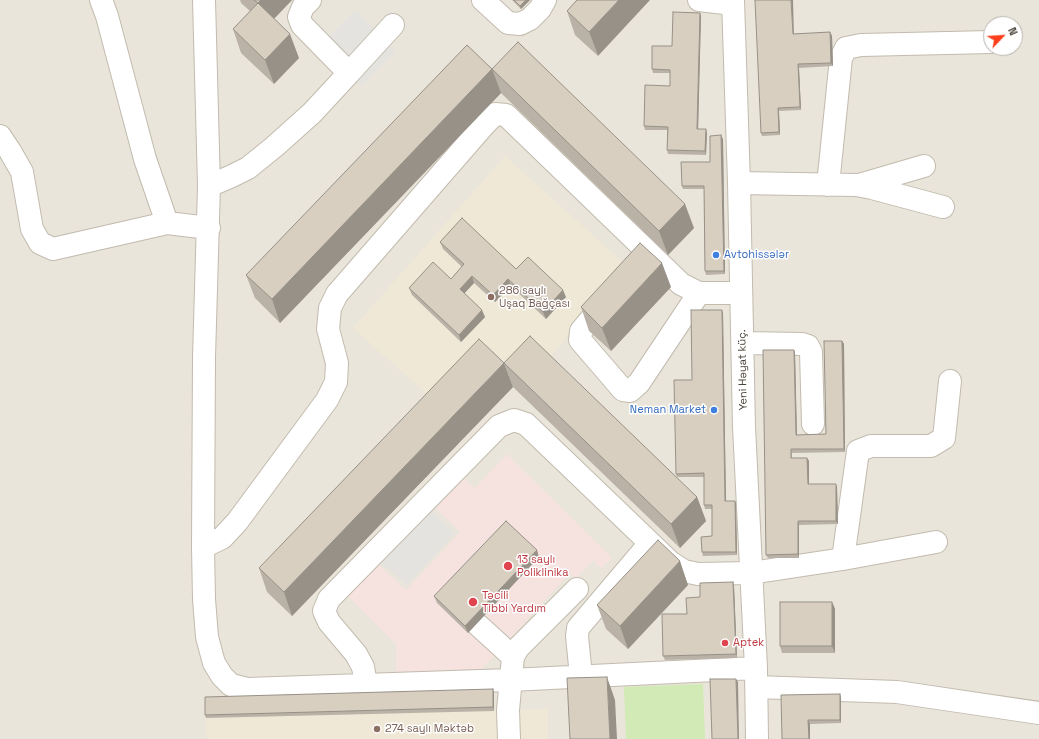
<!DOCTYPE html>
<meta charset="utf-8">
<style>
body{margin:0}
#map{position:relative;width:1039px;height:739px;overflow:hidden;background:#f6f3ec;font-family:"Space Grotesk",sans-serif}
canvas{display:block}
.north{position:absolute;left:983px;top:16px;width:40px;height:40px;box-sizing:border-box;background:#fff;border:1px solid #b7b4b0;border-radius:50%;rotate:65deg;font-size:11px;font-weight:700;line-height:16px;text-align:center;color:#4b4439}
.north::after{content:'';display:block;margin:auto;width:14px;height:18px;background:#fc3f1d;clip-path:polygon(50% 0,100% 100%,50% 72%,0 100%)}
</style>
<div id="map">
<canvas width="1039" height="739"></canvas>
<div class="north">N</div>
</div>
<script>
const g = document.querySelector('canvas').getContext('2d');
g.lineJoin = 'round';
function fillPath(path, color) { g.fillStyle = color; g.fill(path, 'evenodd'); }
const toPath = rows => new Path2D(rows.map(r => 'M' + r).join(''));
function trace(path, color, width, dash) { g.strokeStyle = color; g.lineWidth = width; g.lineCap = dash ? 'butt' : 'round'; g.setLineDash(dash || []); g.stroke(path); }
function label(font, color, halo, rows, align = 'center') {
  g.font = font + ' "Space Grotesk",sans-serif'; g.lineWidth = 3; g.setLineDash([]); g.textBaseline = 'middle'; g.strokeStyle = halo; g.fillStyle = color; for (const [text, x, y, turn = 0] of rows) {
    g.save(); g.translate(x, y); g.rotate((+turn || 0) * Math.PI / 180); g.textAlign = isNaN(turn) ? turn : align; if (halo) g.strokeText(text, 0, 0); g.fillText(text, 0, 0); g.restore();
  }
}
const residential = toPath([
 [0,0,1039,0,1039,739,0,739],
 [991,24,1015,24,1015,48,991,48]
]);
const education = toPath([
 [505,156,627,266,551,356,539,344,514,371,487,345,436,402,353,328],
 [548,709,548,739,207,739,206,718]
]);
const medical = toPath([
 [507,454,612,558,601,568,593,560,576,578,570,573,482,669,396,672,396,644,347,595,377,563,406,590,460,532,431,503,459,474,475,488]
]);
const green = toPath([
 [703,684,705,739,626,739,624,687]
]);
const parking = toPath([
 [355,10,396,51,361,86,320,45],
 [423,504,455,533,407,585,373,555]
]);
const minor = toPath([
 [101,0,107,16,145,159,167,223],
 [204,0,209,186,204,357,203,547,204,599,207,637,214,663,222,676,231,685,247,689,510,680,756,668],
 [483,0,508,23,520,24,530,19,540,9,545,0],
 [699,0,733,4],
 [733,0,739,183,744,427,756,668,757,739],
 [349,73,393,25],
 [0,136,10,151,22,172,32,229,40,243,53,249,167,223,209,228],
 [739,183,856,185,872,188,943,207],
 [828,185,841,58,846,48,861,45,991,42],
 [859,185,924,166],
 [209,186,232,176,248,168,274,147,312,113,349,73,302,25,299,17,303,7,310,0],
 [606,301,581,331,580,340,623,390,630,391,639,383,699,293],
 [743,343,802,344,808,346,811,352,813,424],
 [203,547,222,538,237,522,327,400,336,382,337,363,328,329,330,308,337,294,484,125,495,114,506,115,681,284,699,293,741,293],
 [843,559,858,451,871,446,931,446,944,438,950,381],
 [478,625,513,657],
 [581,676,577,636,578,628,650,543],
 [366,685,363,667,356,654,329,622,324,611,329,599,499,426,514,420,526,424,670,562,684,571,698,574,751,573,843,559,936,542],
 [756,687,897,692,1039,713],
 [509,739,508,710,513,657,518,648,577,589]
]);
const wall = toPath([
 [240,0,292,0,274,19,299,58,274,84,241,53,233,29,250,11,241,3],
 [512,0,530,0,521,9],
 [577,0,598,56,575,35,567,11],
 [700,13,701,16,698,129,707,133,706,155,668,154,667,150,667,130,645,130,644,126,670,86,670,73,653,73,652,69,672,46],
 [830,32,832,36,833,66,799,68,801,110,779,111,780,135,762,136,761,133,794,34],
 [492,69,694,228,668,255,501,93,280,323,255,298,246,275],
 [723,139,725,274,706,275,705,271,704,189,683,189,682,186,710,162],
 [440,242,516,269,566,297,546,319,511,286,495,302,474,283,464,293,485,317,461,342,412,295,409,288,451,279,462,267,443,249],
 [671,287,611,351,589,331,581,307],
 [723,313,726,501,735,501,736,504,737,555,703,556,702,552,712,536,712,509,705,509,704,505,704,477,677,477,676,474,692,380],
 [842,341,844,344,845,452,792,453,792,458,807,458,809,461,809,484,837,487,838,524,799,525,799,558,768,558,766,555,794,350,795,353,797,435,826,434],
 [504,363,697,497,706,521,680,548,513,387],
 [513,387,292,616,267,592,259,568],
 [539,557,468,633,437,603,434,596],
 [733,582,734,586,737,658,665,660,663,656,687,614,700,597],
 [688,585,628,649,606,629,597,605],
 [832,602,835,609,835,653,782,653,780,646],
 [493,689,494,693,494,711,206,718,205,715],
 [840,694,841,698,841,723,810,724,810,739,782,739]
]);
const shadedWall = toPath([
 [261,0,292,0,266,27,258,3],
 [526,0,530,0,521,9,520,6],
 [619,0,650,0,598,56,589,32],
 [791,0,793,0,794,37,793,34],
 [700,13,701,16,698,133,697,129],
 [830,32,832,36,833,66,831,63],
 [290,34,299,58,274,84,265,60],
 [798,64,799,68,801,110,800,107],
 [492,69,501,93,280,323,272,299],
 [778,108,779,111,780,135,779,132],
 [706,129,707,133,706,155,705,151],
 [721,135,723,139,725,274,724,271],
 [685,204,694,228,668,255,659,231],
 [662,263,671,287,611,351,602,328],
 [472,276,474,283,462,296,460,289],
 [508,279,511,286,495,302,493,295],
 [563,290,566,297,546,319,543,312],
 [482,310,485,317,461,342,459,335],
 [722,310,723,313,726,504,725,501],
 [842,341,844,344,845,452,844,449],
 [794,350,795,353,797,438,796,435],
 [504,363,513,387,292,616,284,592],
 [807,458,809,461,809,488,808,484],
 [836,484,837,487,838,524,836,521],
 [697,497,706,521,680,548,671,524],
 [735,501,736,504,737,555,736,552],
 [798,521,799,525,799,558,798,554],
 [537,550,539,557,468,633,465,626],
 [680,561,688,585,628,649,620,626],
 [733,582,734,586,737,658,736,654],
 [832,602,835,609,835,653,832,646],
 [607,677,615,700,617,739,610,739],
 [736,679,738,682,739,739,738,739],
 [493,689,494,693,494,711,493,707],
 [840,694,841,698,841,723,840,720],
 [808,720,810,724,810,739,809,739]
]);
const building = toPath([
 [254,0,261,0,258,3,254,0],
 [514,0,526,0,520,6,514,0],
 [577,0,619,0,589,32,567,11,577,0],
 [755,0,791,0,793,34,830,32,831,63,798,64,800,107,778,108,779,132,761,133,755,0],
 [258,3,290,34,265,60,233,29,258,3],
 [673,12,700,13,697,129,706,129,705,151,667,150,668,127,644,126,645,85,670,86,670,70,652,69,652,46,672,46,673,12],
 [518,42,685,204,659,231,492,69,272,299,246,275,467,45,492,69,518,42],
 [721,135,724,271,705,271,704,186,682,186,681,162,710,162,710,136,721,135],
 [462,218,516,269,528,257,563,290,543,312,508,279,493,295,472,276,460,289,482,310,459,335,409,288,433,262,451,279,464,264,440,242,462,218],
 [640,243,662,263,602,328,581,307,640,243],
 [691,310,722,310,725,501,735,501,736,552,702,552,701,537,712,536,712,505,704,505,704,473,676,474,674,380,692,380,691,310],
 [530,336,697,497,671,524,504,363,530,336],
 [479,339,504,363,284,592,259,568,479,339],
 [824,341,842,341,844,449,791,449,791,458,807,458,808,484,836,484,836,521,798,521,798,554,766,555,763,350,794,350,796,435,826,434,824,341],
 [506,521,537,550,465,626,434,596,506,521],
 [658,540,680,561,620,626,597,605,658,540],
 [733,582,736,654,663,656,662,614,687,614,686,598,700,597,700,583,733,582],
 [780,602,832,602,832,646,780,646,780,602],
 [607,677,610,739,570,739,567,678,607,677],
 [710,679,736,679,738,739,712,739,710,679],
 [493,689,493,707,205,715,205,697,493,689],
 [840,694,840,720,808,720,809,739,782,739,781,695,840,694]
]);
const markers = [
 [716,255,4,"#3f7fe0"],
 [491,297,4,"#8d6e63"],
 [714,410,4,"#3f7fe0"],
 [508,566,5,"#e0444e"],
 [473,602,5,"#e0444e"],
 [725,643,4,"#e0444e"],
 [377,729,4,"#8d6e63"]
];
const shopNames = [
 ["Avtohissələr",724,255],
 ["Neman Market",706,410,"right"]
];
const educationNames = [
 ["286 saylı",499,291],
 ["Uşaq Bağçası",499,304],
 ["274 saylı Məktəb",385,729]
];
const streetNames = [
 ["Yeni Həyat küç.",743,370,-91]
];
const healthNames = [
 ["13 saylı",517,560],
 ["Poliklinika",517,573],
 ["Təcili",482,596],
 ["Tibbi Yardım",482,609],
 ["Aptek",733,643]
];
fillPath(residential, '#eae5da');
fillPath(education, '#efe8d6');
fillPath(medical, '#f6e3e0');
fillPath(green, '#d2eab5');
fillPath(parking, '#e5e3e0');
trace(minor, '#c2bbae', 24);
trace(minor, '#fff', 22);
fillPath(wall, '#bab2a6');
fillPath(shadedWall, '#979187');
fillPath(building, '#d8cfc1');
trace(building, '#979187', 1);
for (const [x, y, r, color] of markers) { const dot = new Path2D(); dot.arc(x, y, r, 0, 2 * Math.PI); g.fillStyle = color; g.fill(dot); trace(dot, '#fff', 1.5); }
label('11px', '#366cbe', '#fff', shopNames, 'left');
label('11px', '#785e54', '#fff', educationNames, 'left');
label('11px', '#4b4439', '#fff', streetNames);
label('11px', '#be3a42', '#fff', healthNames, 'left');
</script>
